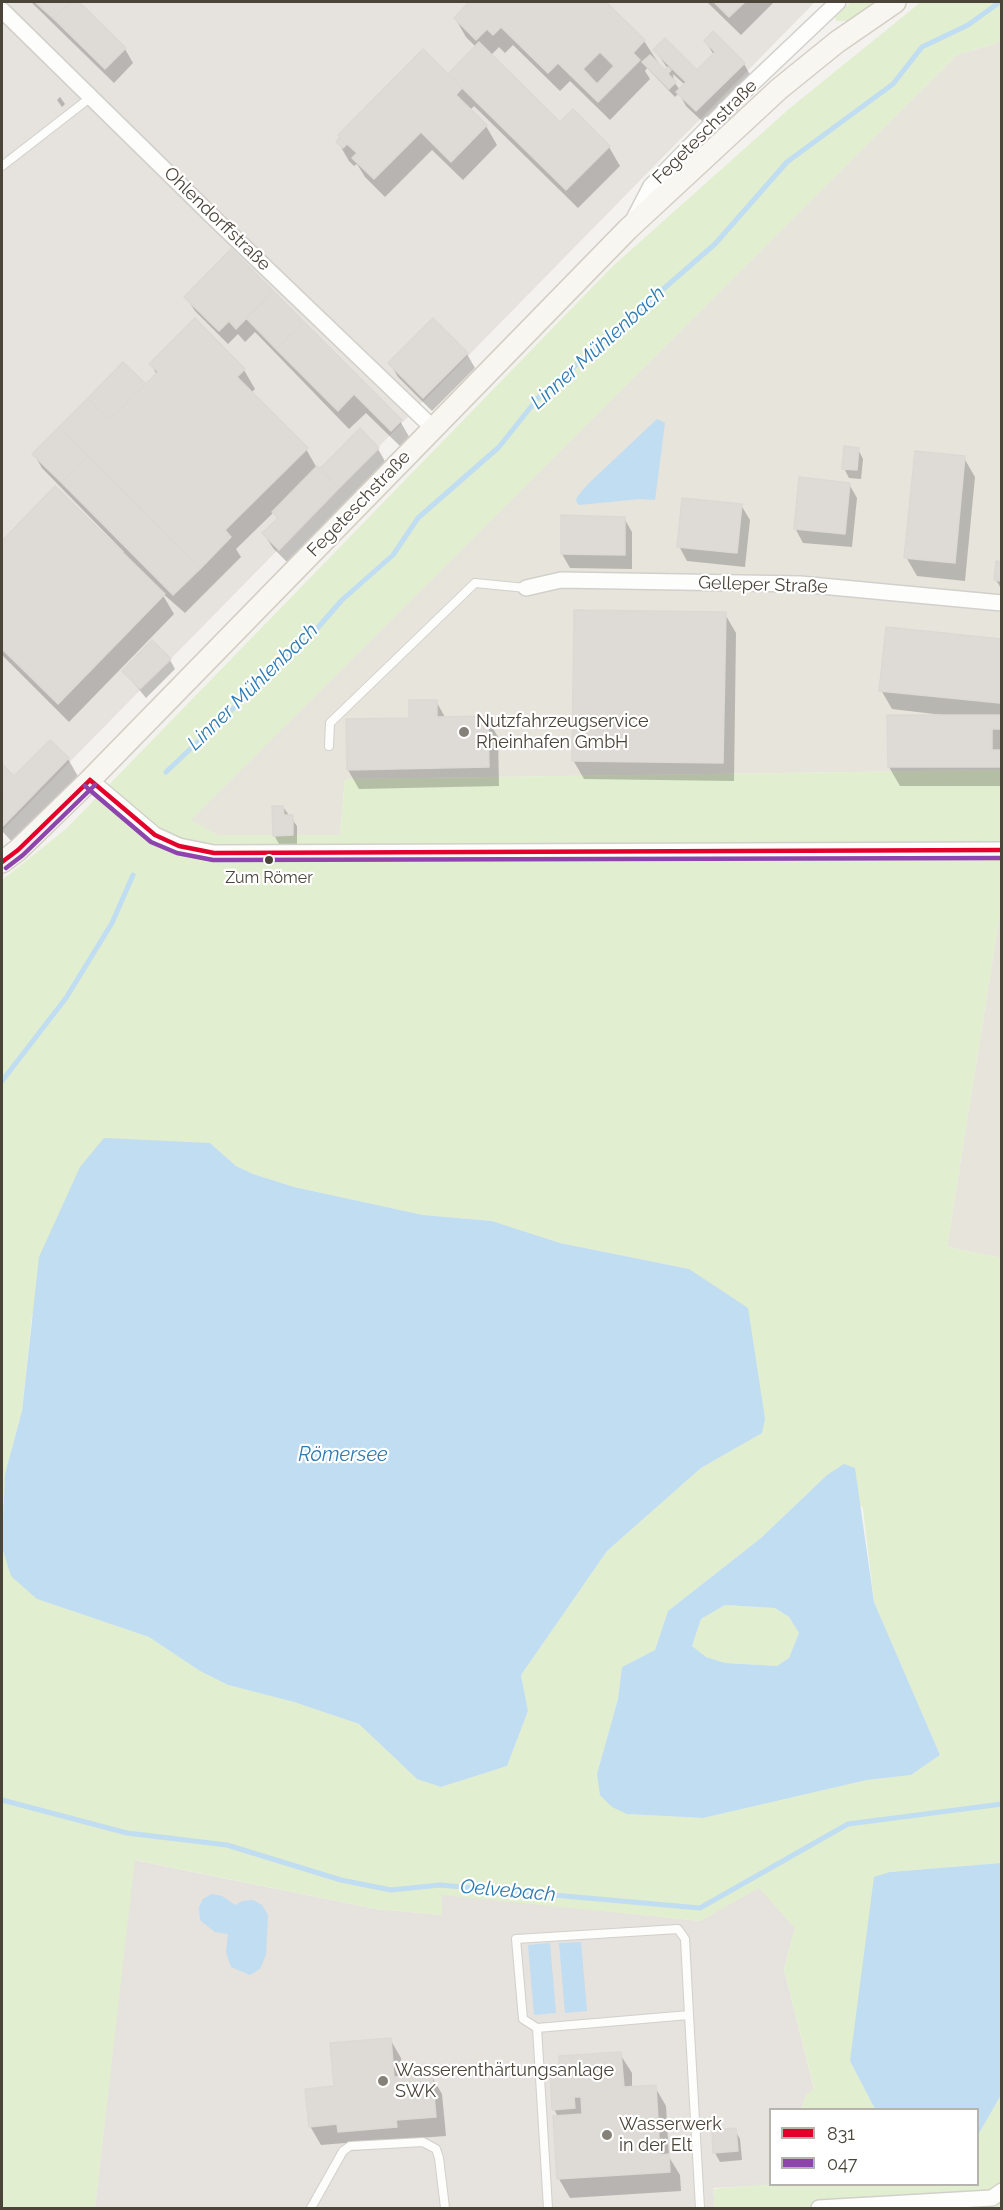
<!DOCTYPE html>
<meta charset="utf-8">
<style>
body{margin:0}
#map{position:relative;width:1003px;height:2210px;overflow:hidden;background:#f4f2ee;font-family:Raleway,sans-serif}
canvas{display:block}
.frame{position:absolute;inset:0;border:3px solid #4b4439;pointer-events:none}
.legend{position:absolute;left:769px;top:2108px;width:210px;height:78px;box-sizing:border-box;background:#fff;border:2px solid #b7b4b0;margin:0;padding:8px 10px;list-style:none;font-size:18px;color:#4b4439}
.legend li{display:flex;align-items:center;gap:12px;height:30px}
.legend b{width:30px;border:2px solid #b7b4b0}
</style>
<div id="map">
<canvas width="1003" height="2210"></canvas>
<div class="frame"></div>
<ul class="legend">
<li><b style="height:8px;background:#e4002b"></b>831</li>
<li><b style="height:8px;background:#8e44ad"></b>047</li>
</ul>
</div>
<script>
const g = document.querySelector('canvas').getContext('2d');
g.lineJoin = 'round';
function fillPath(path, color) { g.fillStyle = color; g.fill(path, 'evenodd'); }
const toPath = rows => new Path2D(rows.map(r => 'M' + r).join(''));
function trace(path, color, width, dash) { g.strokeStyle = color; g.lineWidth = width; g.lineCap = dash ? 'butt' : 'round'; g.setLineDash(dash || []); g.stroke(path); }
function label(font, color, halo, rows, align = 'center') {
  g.font = font + ' Raleway,sans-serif'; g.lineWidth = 4.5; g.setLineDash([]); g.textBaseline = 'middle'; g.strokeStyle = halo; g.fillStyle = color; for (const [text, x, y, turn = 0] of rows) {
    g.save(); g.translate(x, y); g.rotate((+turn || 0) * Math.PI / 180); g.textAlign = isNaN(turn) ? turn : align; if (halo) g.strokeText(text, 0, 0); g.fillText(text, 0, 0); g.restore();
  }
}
const residential = toPath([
 [1001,39,1001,770,345,779,340,835,217,835,190,820,958,54,995,44],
 [1001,907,1001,1258,947,1247]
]);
const industrial = toPath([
 [2,2,815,2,2,831],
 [134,1860,376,1909,442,1915,441,1894,700,1921,759,1887,795,1928,784,1969,814,2089,806,2096,801,2109,770,2110,770,2184,773,2185,713,2188,715,2208,95,2208]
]);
const green = toPath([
 [851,2,875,2,849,21,836,21,835,17],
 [921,2,1001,2,1001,39,995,44,958,54,191,820,217,835,340,835,345,779,1001,770,1001,907,947,1247,1001,1258,1001,1863,890,1872,850,2061,875,2109,801,2110,806,2096,814,2088,784,1969,795,1928,759,1888,700,1921,441,1895,442,1915,376,1909,135,1860,95,2208,2,2208,2,880,66,829,613,266,790,108],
 [210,1143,236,1166,253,1174,294,1187,423,1215,492,1221,560,1243,689,1269,762,1433,701,1468,607,1551,521,1675,528,1711,507,1766,441,1787,417,1779,359,1724,294,1702,228,1685,200,1671,149,1637,37,1599,5,1474,22,1411,32,1315],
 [827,1475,863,1508,874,1602,940,1755,911,1775,867,1780,703,1818,627,1814,597,1774,618,1699,622,1667,655,1650,668,1611,761,1538],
 [725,1605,775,1608,789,1617,799,1633,789,1658,777,1666,725,1663,706,1657,692,1646,701,1619],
 [1001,2095,1001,2208,715,2208,713,2189,773,2184,978,2184,978,2135]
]);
const parking = toPath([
 [16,2,35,2,105,69,126,48,96,18,112,2,140,2,278,136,218,198]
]);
const water = toPath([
 [657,419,665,423,655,500,640,499,579,505,576,501,577,497,587,485],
 [104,1138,210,1143,236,1166,253,1174,294,1187,423,1215,492,1221,560,1243,689,1269,748,1308,765,1419,762,1433,701,1468,607,1551,521,1675,528,1711,507,1766,441,1787,417,1779,359,1724,294,1702,228,1685,200,1671,149,1637,37,1599,11,1576,2,1547,5,1474,22,1411,39,1257,80,1167],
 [844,1464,855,1468,874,1602,940,1755,911,1775,867,1780,703,1818,627,1814,612,1807,600,1795,597,1774,618,1699,622,1667,655,1650,668,1611,761,1538,827,1475],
 [725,1605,775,1608,789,1617,799,1633,789,1658,777,1666,725,1663,706,1657,692,1646,701,1619],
 [1001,1863,1001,2095,978,2135,978,2110,875,2109,850,2061,874,1877,890,1872],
 [212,1894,222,1896,235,1905,243,1901,253,1900,262,1905,268,1915,266,1955,260,1969,250,1975,231,1967,226,1952,228,1934,215,1932,200,1920,199,1907,203,1899],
 [581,1942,587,2011,565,2013,559,1943],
 [550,1943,556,2013,534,2015,528,1945]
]);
const shadow = toPath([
 [31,2,76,2,125,49,133,63,114,83],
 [471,2,604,2,644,41,665,73,668,69,655,50,697,72,714,55,705,41,744,64,752,78,705,124,686,106,679,93,675,97,647,68,645,71,650,79,610,120,570,81,560,91,513,45,505,53,499,47,490,56,560,124,609,147,620,166,578,208,474,106,470,110,486,126,497,145,463,180,432,150,385,197,365,177,357,164,354,166,349,161,338,142,448,76,476,47,466,37,455,18],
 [673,74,685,85,680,90,674,82],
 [707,2,774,2,741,35],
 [60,97,65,104,62,107,57,100],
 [231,252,400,421,411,440,403,449,366,413,349,429,255,332,245,342,238,334,228,344,195,311,186,297],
 [195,320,244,370,255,389,251,393,306,449,318,470,359,431,378,449,386,463,288,563,273,548,264,534,278,520,274,512,236,549,241,557,185,613,161,592,174,614,69,722,2,655,2,543,55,488,122,554,124,552,42,468,34,454,145,387,157,375,151,364],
 [433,320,467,354,475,368,432,411,398,377,390,363],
 [858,449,863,459,861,479,849,478,844,468],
 [964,458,975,477,965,581,917,576,906,557],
 [849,484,857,498,852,547,803,543,795,528],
 [741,505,750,520,745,567,687,561,679,546],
 [624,518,632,532,632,569,570,568,562,554],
 [1002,563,1002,590,996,580],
 [725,614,736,633,734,781,584,779,573,760],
 [1002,640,1002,786,900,786,889,767,943,715,892,709,881,690],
 [170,660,175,669,146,698,124,671],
 [436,701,446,719,487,718,498,737,499,786,359,789,348,770],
 [68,759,79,778,14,844,2,831,2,766,14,779],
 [283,807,297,826,297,844,279,844,274,835],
 [390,2039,401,2058,403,2078,431,2075,442,2094,446,2136,406,2139,407,2146,350,2151,345,2143,321,2145,310,2126,336,2087],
 [620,2054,632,2073,632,2088,655,2087,666,2106,669,2157,680,2175,681,2191,570,2198,559,2179,558,2117,554,2109,561,2068],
 [735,2130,740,2139,742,2160,720,2162,715,2153]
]);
const stream = toPath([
 [166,772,314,632,342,600,393,555,418,518,499,447,538,398,715,244,787,162,893,84,922,47,968,25,1000,2],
 [2,1081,66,998,112,923,133,875],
 [2,1800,127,1833,227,1845,341,1880,391,1890,440,1885,700,1908,848,1824,1002,1804]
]);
const building = toPath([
 [35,2,71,2,54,19,35,2],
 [71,2,79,2,126,48,105,69,54,19,71,2],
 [469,2,606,2,645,40,633,53,640,60,598,102,558,63,548,73,501,27,493,35,487,29,476,40,454,18,469,2],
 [600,52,614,66,597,84,583,69,600,52],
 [714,2,745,2,729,17,714,2],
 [713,31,745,63,696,111,676,92,686,82,653,50,665,38,697,70,715,52,704,41,713,31],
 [479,42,560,122,573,109,610,146,566,190,448,74,479,42],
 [423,49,462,88,456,95,487,125,451,162,421,132,374,179,352,158,357,153,347,144,343,148,336,142,340,137,338,135,423,49],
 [650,55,665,70,668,67,671,70,668,74,676,82,669,89,642,62,650,55],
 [231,249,273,291,236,329,229,321,219,331,184,297,231,249],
 [273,291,304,322,276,349,246,318,273,291],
 [195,318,245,369,237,377,308,448,225,530,231,537,200,569,59,427,88,398,109,420,158,372,149,364,195,318],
 [433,318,468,353,423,398,388,363,433,318],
 [304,322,402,420,391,431,354,394,338,411,276,349,304,322],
 [123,362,146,384,109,420,88,398,123,362],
 [59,427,88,455,61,482,32,454,59,427],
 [360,428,379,448,339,488,320,469,360,428],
 [844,446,859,448,857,470,842,469,844,446],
 [915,451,965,456,955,563,904,558,915,451],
 [88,455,200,569,173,595,61,482,88,455],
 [317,466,339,488,279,550,262,533,278,518,272,512,317,466],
 [799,477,850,483,845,534,794,529,799,477],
 [55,486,165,594,58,704,2,649,2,541,55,486],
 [682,498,742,504,737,553,677,547,682,498],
 [561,515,625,517,625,555,561,554,561,515],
 [996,561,1002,562,1002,581,994,580,996,561],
 [574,610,726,612,723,763,572,761,574,610],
 [886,627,1002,639,1000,703,879,691,886,627],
 [152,640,171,659,140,689,122,671,152,640],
 [409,700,437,700,437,717,488,716,489,767,347,770,346,719,409,718,409,700],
 [887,715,1002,715,1002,729,992,729,992,750,1002,750,1002,767,888,767,887,715],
 [50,740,69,758,3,826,2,764,14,776,50,740],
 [272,806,283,806,284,815,293,815,293,835,273,836,272,806],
 [391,2038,394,2077,432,2074,436,2117,396,2120,397,2127,338,2132,337,2124,309,2127,305,2089,334,2086,330,2043,391,2038],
 [621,2052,624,2087,656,2085,660,2155,669,2154,670,2172,557,2179,553,2116,582,2114,581,2097,574,2097,575,2108,552,2110,550,2067,559,2067,559,2056,621,2052],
 [736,2128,738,2151,713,2153,712,2130,736,2128]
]);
const lane = toPath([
 [2,166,91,97],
 [329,746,330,723,475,583,526,588],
 [537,2028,523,2019,516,1939,678,1929,685,1939,689,2015],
 [311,2208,343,2151,350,2146,423,2142,436,2149,439,2158,445,2208],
 [548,2208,537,2028,689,2015,700,2208]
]);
const street = toPath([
 [2,10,215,219,433,428],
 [635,217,651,186,739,96,838,2],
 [526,588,561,580,800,584,1002,603],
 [90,780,155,835,179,846,214,853,1002,850],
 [819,2208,992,2198,1002,2191]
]);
const secondary = toPath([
 [2,862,18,850,90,780,628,229,779,89,837,42,895,2]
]);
const bus1 = toPath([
 [90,780,155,835,179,846,214,853,1002,850],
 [2,862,18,850,90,780]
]);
const bus2 = toPath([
 [85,786,151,842,177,853,213,860,1002,858],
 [6,868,23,855,95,785]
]);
const markers = [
 [464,732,6,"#868178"],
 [269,860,5,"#4b4439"],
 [383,2081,6,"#868178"],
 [607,2135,6,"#868178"]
];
const busNames = [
 ["Zum Römer",269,878]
];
const streetNames = [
 ["Fegeteschstraße",705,132,-45],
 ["Ohlendorffstraße",217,219,44],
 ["Fegeteschstraße",359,504,-46],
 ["Gelleper Straße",763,585,2]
];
const poiNames = [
 ["Nutzfahrzeugservice",476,722],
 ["Rheinhafen GmbH",476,743],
 ["Wasserenthärtungsanlage",395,2071],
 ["SWK",395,2092],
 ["Wasserwerk",619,2125],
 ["in der Elt",619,2146]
];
const waterNames = [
 ["Linner Mühlenbach",598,348,-42],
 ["Linner Mühlenbach",253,687,-44],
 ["Römersee",343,1455],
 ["Oelvebach",508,1891,5]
];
fillPath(residential, '#e7e4dc');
fillPath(industrial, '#e6e2de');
fillPath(green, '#e1eecf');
fillPath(parking, '#e6e3df');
fillPath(water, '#c0ddf1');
fillPath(shadow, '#0003');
trace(stream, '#c0ddf1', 5);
fillPath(building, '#dedbd6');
trace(building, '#dcd9d4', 1.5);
trace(lane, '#d2d0cb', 10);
trace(street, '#d2d0cb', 18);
trace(secondary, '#d3cfc5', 24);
trace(lane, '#fdfdfc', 8);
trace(street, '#fdfdfc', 15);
trace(secondary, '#f7f6f1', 21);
trace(bus1, '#e4002b', 4.5);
trace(bus2, '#8e44ad', 4.5);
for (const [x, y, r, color] of markers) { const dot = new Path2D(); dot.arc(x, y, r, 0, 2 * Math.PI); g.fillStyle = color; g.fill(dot); trace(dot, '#fff', 2); }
label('16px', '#4b4439', '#fff', busNames);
label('18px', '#4b4439', '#fff', streetNames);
label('18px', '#4b4439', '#fff', poiNames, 'left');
label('italic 20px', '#2e7ab2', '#fff', waterNames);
</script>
